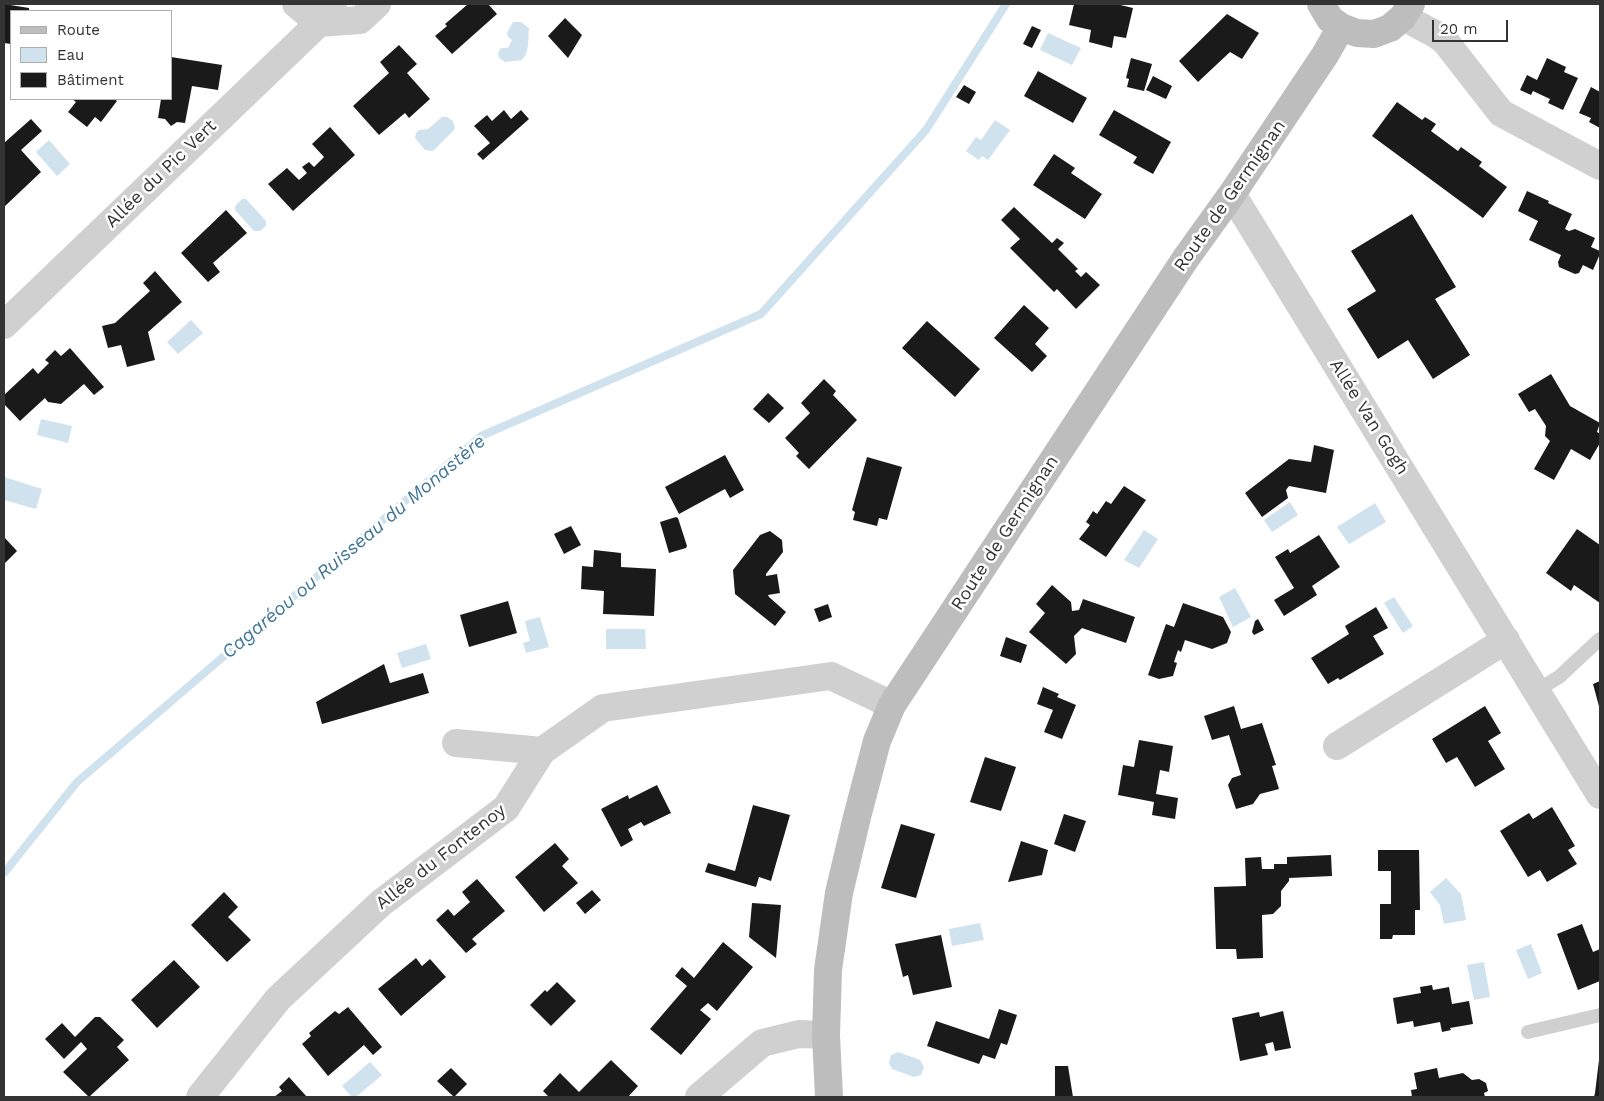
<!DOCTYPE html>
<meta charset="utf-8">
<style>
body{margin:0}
#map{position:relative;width:1604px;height:1101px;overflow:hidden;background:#fff;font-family:"Work Sans",sans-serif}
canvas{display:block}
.frame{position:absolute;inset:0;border:5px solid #333;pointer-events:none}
.legend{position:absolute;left:10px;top:10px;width:162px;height:90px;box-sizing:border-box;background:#fff;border:1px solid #adadad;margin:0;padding:6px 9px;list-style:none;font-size:15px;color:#333}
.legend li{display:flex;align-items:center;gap:10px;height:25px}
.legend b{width:25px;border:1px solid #adadad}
.scale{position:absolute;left:1432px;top:20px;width:76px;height:22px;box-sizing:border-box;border:2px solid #333;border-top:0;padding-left:6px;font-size:15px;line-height:18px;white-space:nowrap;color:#333;-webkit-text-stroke:4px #fff;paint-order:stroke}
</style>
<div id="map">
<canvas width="1604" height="1101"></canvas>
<div class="frame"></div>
<ul class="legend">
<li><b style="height:6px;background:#bdbdbd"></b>Route</li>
<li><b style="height:14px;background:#cfe2ee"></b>Eau</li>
<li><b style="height:14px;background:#1a1a1a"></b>Bâtiment</li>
</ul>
<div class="scale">20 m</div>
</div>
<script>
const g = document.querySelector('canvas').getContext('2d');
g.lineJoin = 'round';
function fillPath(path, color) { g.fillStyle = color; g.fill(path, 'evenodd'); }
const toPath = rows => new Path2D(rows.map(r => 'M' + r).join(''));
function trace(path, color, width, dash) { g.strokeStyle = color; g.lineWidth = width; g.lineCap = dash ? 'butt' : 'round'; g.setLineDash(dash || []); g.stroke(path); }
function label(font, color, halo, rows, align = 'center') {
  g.font = font + ' "Work Sans",sans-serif'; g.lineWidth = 5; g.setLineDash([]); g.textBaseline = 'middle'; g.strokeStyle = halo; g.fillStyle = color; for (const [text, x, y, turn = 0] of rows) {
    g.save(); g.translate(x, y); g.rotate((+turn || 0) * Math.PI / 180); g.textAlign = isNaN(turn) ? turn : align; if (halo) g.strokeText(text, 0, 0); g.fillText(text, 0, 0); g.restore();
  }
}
const water = toPath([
 [513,22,521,22,529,28,528,46,526,54,522,60,505,62,499,58,498,53,501,48,508,48,512,40,508,37,507,33],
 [1048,33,1081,48,1072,65,1040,50],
 [442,117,447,117,453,121,455,129,433,151,425,150,415,138,416,133,419,130,428,129],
 [995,120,1010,130,988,160,982,156,979,160,966,151,976,137,981,140],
 [49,140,70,164,57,176,36,152],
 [242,199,246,199,266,221,266,226,260,231,254,231,235,210,235,206],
 [191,320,203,333,178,354,167,342],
 [41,419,72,426,68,443,37,435],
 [4,477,42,489,36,509,4,500],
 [1290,502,1298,515,1272,532,1264,520],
 [1375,503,1386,522,1349,544,1337,527],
 [1144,530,1158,539,1139,568,1124,560],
 [1235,588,1251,617,1233,627,1219,597],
 [1394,597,1413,626,1403,633,1384,603],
 [540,617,549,647,526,653,523,643,530,641,525,621],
 [606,629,645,629,646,649,606,649],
 [426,644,431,659,402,668,397,653],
 [1446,878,1461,894,1466,920,1444,924,1440,905,1430,892],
 [980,923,984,940,952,946,949,929],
 [1531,944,1542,973,1528,979,1516,950],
 [1484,962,1490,997,1474,1000,1467,965],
 [898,1052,920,1060,924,1067,921,1075,914,1077,892,1069,889,1063,891,1055],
 [370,1062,382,1075,356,1097,352,1097,342,1086]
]);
const stream = toPath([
 [4,873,77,782,481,436,761,314,926,130,1006,4]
]);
const building = toPath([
 [4,4,29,8,29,11,11,11,11,44,4,43],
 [468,4,488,4,497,14,452,54,435,36,447,26,445,24],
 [1074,4,1116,4,1133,8,1126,38,1114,36,1112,48,1089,42,1091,30,1069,25],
 [1227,14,1259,33,1242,59,1230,52,1198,82,1179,61],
 [565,18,582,35,568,58,548,36],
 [1032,26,1041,30,1032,48,1023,44],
 [399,45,417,64,407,73,430,99,409,118,405,113,379,135,353,106,389,73,380,62],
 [171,57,222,65,218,90,192,86,185,123,177,122,171,126,165,119,158,118,161,99,171,99],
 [1131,58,1152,64,1144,91,1127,87,1129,79,1126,78],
 [1547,58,1566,67,1564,72,1578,78,1563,110,1548,103,1550,99,1533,91,1531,95,1520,90,1527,75,1537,80],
 [1038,71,1087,98,1073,123,1024,96],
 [1153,76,1172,86,1166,99,1146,90],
 [964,85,976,92,969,104,956,97],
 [1591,87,1600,92,1600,128,1589,122,1591,118,1579,113],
 [72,99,114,99,117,101,101,122,95,117,87,127,68,112,76,102],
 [1397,102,1422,120,1425,117,1436,124,1431,131,1458,151,1461,147,1482,162,1479,166,1507,187,1483,218,1372,136],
 [504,110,511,119,521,110,529,119,483,160,477,154,490,143,474,126,487,115,492,121],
 [1114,110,1171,142,1153,174,1133,163,1137,157,1099,135],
 [31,119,42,131,21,150,41,172,4,207,4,143],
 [330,127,355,155,293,211,268,184,287,168,299,180,307,173,302,167,309,162,314,167,324,157,312,144],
 [1054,154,1075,168,1071,173,1102,194,1085,219,1033,185],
 [1527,191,1549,201,1548,203,1572,214,1565,229,1569,231,1575,229,1595,238,1591,247,1600,251,1600,254,1593,270,1583,265,1579,273,1575,274,1559,267,1558,262,1561,255,1529,240,1538,221,1518,211],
 [1014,207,1052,243,1057,238,1064,243,1058,249,1078,269,1075,271,1081,277,1086,272,1100,285,1076,309,1057,289,1054,292,1010,248,1020,239,1001,220],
 [226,210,247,233,213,263,220,272,208,282,181,253],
 [1412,214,1456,287,1435,299,1470,355,1433,379,1408,340,1378,359,1347,309,1376,291,1351,251],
 [155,271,182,302,148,332,155,360,127,367,121,345,108,348,102,326,115,323,150,291,143,283],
 [1024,305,1049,328,1035,344,1047,356,1032,372,994,338],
 [927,321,980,369,955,397,902,348],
 [70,348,104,387,94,395,84,384,61,404,48,402,45,398,20,421,4,404,4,395,33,368,38,374,49,363,45,360,55,350,61,356],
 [1551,374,1570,406,1600,423,1597,432,1600,434,1600,443,1590,460,1571,449,1554,480,1534,469,1550,441,1545,436,1546,426,1535,409,1529,412,1518,394],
 [824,379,836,391,833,395,857,420,809,469,796,456,799,453,785,438,810,413,801,403],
 [768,393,784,408,769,423,753,409],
 [1314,445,1334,450,1326,493,1289,486,1286,490,1288,498,1262,517,1245,493,1289,459,1311,462],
 [725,455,744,490,730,498,725,489,679,514,665,487],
 [867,457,902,467,887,520,879,518,877,526,853,520,855,512,852,510],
 [1124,486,1146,500,1106,557,1079,539,1090,525,1086,522,1093,511,1097,514,1106,501,1111,504],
 [676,517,678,518,687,546,686,548,669,553,660,522],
 [571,526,581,545,564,554,554,534],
 [1577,529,1600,545,1600,603,1574,585,1571,591,1546,573],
 [770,531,782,540,783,552,766,574,766,576,777,574,780,593,768,595,769,597,786,612,775,626,735,594,733,570,760,535],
 [1319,535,1340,567,1312,586,1317,595,1284,616,1274,600,1294,588,1275,557,1288,549,1290,553],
 [4,537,17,551,4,564],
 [594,550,621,553,621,567,656,569,654,616,603,614,604,591,581,589,582,566,593,567],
 [1052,585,1071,602,1072,611,1079,610,1083,599,1135,617,1126,643,1082,628,1074,636,1076,654,1066,664,1029,632,1045,613,1036,604],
 [508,601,517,633,469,647,460,615],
 [1183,603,1223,617,1231,632,1227,643,1212,649,1185,640,1181,652,1178,650,1174,662,1177,663,1173,676,1159,679,1148,675,1166,624,1174,627],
 [828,604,832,617,819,622,814,609],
 [1376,607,1388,628,1373,636,1384,654,1340,680,1338,678,1328,684,1311,658,1349,634,1345,626],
 [1258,619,1264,630,1254,635,1252,632,1255,621],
 [1006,637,1027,645,1021,663,1000,656],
 [384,664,390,683,423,673,429,693,322,724,316,702],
 [1600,681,1600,710,1593,684],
 [1043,687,1059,694,1057,697,1076,705,1062,739,1044,732,1053,710,1037,704],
 [1234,706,1241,729,1262,723,1276,765,1272,766,1279,789,1260,794,1253,804,1236,809,1228,785,1232,778,1241,775,1229,735,1212,740,1204,716],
 [1485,706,1501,733,1488,741,1505,769,1475,787,1457,757,1446,763,1432,739],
 [1139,740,1173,746,1169,772,1160,770,1156,794,1178,798,1175,819,1152,815,1154,802,1118,795,1123,765,1134,767],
 [985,757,1016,767,1001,811,970,802],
 [657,785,671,813,644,826,641,822,628,829,633,840,621,847,601,809,628,795,629,799],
 [753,805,790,815,771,881,759,877,756,887,705,872,708,863,735,871],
 [1552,807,1575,846,1568,850,1577,864,1547,882,1540,870,1528,877,1500,831,1529,813,1533,819],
 [1064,814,1086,821,1075,852,1054,844],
 [901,824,935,834,916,898,881,888],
 [1021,841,1048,850,1042,875,1008,882],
 [555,843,569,859,562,866,578,883,544,912,515,877],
 [1378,850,1419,850,1420,910,1415,910,1415,935,1393,935,1392,939,1380,939,1380,904,1391,904,1391,871,1378,871],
 [1331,855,1332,876,1289,878,1289,881,1281,891,1281,906,1273,914,1262,915,1263,958,1237,959,1236,949,1216,949,1214,887,1246,886,1245,858,1261,857,1262,869,1274,869,1274,864,1287,864,1287,857],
 [477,879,505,911,472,939,477,944,466,953,436,920,448,909,454,916,470,902,462,892],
 [592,890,601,900,585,914,576,903],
 [224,892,238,907,228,917,251,940,227,962,191,925],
 [752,903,781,905,776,958,749,937],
 [1582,924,1593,952,1600,949,1600,981,1578,990,1557,934],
 [941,935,952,987,913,995,908,975,903,977,895,944],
 [723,942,753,967,717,1011,708,1003,700,1010,711,1019,681,1055,650,1029,687,986,675,976,682,967,694,978],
 [416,958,422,966,430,959,446,977,401,1016,378,989],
 [174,960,200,987,157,1028,131,1000],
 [557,982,576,1001,551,1026,530,1005,545,990,547,992],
 [1432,985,1433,990,1449,987,1452,1004,1469,1001,1473,1024,1450,1028,1451,1030,1442,1032,1440,1022,1414,1027,1413,1021,1397,1024,1393,998,1421,993,1420,987],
 [348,1007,382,1047,373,1055,364,1045,328,1076,302,1044,311,1036,309,1033,335,1011,339,1014],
 [999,1009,1017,1015,1007,1045,1001,1043,995,1059,983,1055,979,1064,927,1046,936,1021,989,1039],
 [1283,1011,1291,1048,1275,1051,1273,1042,1265,1044,1268,1055,1240,1061,1232,1018,1259,1012,1260,1017],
 [95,1017,100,1017,124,1040,117,1047,129,1060,89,1097,63,1072,87,1049,81,1042,64,1059,45,1039,62,1023,75,1037],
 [611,1060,638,1086,628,1097,549,1097,543,1091,560,1073,579,1092],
 [1599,1060,1600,1097,1594,1097,1595,1093],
 [1055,1066,1068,1066,1073,1097,1055,1097],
 [451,1068,467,1084,454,1097,437,1081],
 [1437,1068,1439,1078,1463,1073,1472,1080,1479,1079,1486,1083,1488,1091,1484,1093,1485,1097,1412,1097,1411,1090,1417,1089,1414,1073],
 [289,1077,307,1097,274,1097,282,1091,279,1087]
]);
const lane = toPath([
 [1536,691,1559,677,1600,639],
 [1528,1032,1600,1015]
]);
const street = toPath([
 [296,4,319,23],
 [1403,17,1437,35,1445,41,1501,113,1600,166],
 [319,23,360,20,377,4],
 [1232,194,1600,795],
 [4,325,319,23,333,4],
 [456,743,542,751],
 [1337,746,1506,640],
 [200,1097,278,999,381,903,506,808,542,751,603,708,831,676,892,705],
 [699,1097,762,1043,799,1034,826,1035]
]);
const secondary = toPath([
 [1321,4,1330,19,1341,27,1357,33,1374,34,1390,28,1403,17,1411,4],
 [829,1097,826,1035,828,970,839,893,857,817,877,741,892,705,1186,258,1232,194,1325,55,1341,27]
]);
const streetNames = [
 ["Allée du Pic Vert",161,174,-44],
 ["Route de Germignan",1230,196,-55],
 ["Allée Van Gogh",1369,417,58],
 ["Route de Germignan",1005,533,-57],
 ["Allée du Fontenoy",441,857,-38]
];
const waterNames = [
 ["Cagaréou ou Ruisseau du Monastère",354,547,-40]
];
fillPath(water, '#cfe2ee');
trace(stream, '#cfe2ee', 8);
fillPath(building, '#1a1a1a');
trace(lane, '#d0d0d0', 14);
trace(street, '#d0d0d0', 28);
trace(secondary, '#bdbdbd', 28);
label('18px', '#333', '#fff', streetNames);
label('italic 19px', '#3f7597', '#fff', waterNames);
</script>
